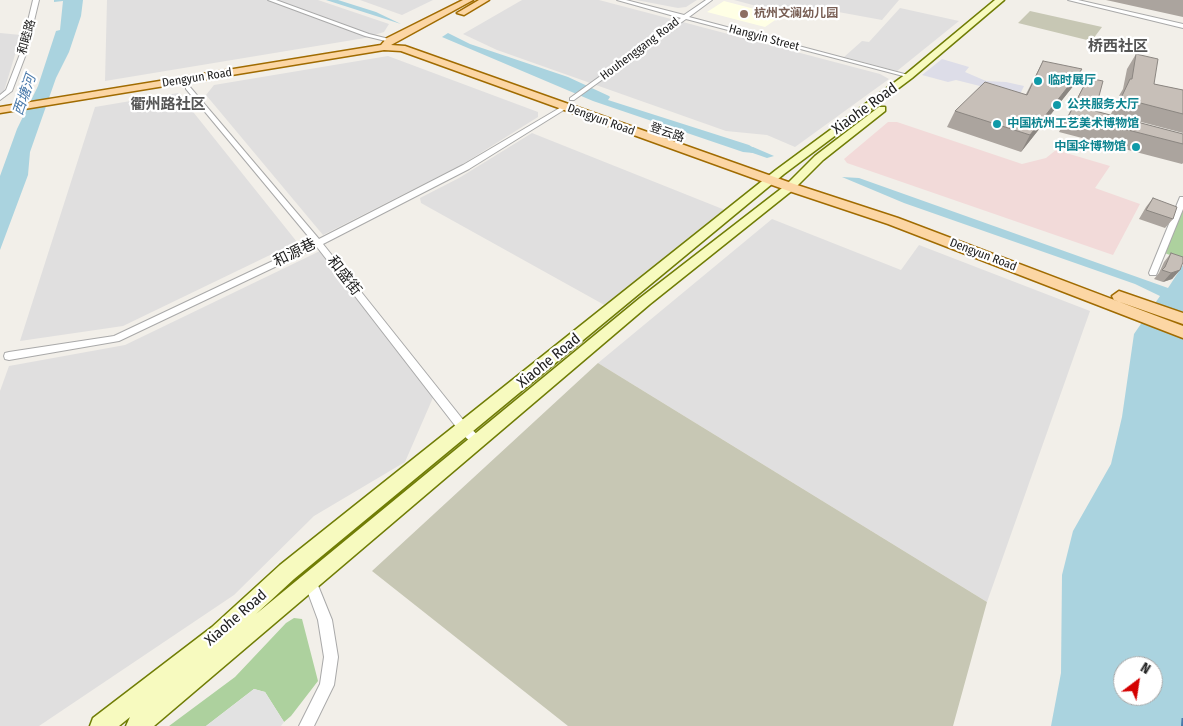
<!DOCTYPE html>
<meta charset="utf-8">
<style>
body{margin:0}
#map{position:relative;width:1183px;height:726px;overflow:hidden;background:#f2efe9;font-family:"Fira Sans Condensed",sans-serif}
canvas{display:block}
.north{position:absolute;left:1113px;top:656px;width:50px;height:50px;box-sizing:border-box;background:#fff;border:1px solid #a7a7a7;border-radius:50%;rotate:31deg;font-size:14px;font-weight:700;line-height:20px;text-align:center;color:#222}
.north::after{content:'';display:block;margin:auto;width:18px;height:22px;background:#d40000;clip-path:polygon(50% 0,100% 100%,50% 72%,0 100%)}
</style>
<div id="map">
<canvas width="1183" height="726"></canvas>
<div class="north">N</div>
</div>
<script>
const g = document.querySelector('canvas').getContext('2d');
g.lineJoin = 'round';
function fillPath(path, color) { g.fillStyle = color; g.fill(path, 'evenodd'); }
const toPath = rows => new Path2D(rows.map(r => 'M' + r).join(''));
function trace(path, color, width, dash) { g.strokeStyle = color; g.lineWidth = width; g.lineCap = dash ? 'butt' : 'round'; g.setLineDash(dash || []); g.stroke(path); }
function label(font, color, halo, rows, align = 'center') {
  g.font = font + ' "Fira Sans Condensed","Noto Sans SC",sans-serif'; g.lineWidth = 4.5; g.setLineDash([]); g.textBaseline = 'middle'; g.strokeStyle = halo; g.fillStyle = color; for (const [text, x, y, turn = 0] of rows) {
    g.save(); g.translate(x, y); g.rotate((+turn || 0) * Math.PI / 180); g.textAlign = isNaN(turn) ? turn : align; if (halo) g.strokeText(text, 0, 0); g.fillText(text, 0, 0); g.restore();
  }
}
const residential = toPath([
 [107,0,318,0,389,24,384,32,365,38,105,81],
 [360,0,433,0,402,15],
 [522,0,599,0,880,74,889,79,795,147,767,135,726,131,497,50,463,34],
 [636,0,697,0,686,7,678,8],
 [734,0,899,0,882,20,822,9,809,20],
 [900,8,959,21,897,71,844,57,862,41,869,42],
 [0,33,21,35,4,91,0,94],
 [388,56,538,112,538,117,463,164,323,235,206,95,214,85],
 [178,93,297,242,123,326,20,341,95,107],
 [532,133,725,210,723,216,608,307,421,203,420,198,459,178],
 [772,219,901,270,919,245,1090,311,987,602,598,363],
 [322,250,435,393,405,462,314,516,234,595,39,726,0,726,0,391,9,366,125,345]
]);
const commercial = toPath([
 [888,122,897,122,1022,164,1046,158,1056,150,1110,166,1095,188,1140,204,1113,255,847,163,844,159]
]);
const education = toPath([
 [724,1,781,16,765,27,707,12]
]);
const construction = toPath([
 [1030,11,1102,27,1093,39,1087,40,1018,23],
 [598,363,987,602,953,726,568,726,372,571]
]);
const forest = toPath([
 [1183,199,1183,260,1162,252],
 [294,618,302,619,318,681,291,716,284,722,265,692,254,689,206,726,169,726,235,677,286,623]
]);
const parking = toPath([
 [254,689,265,692,284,722,281,726,206,726]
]);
const plaza = toPath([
 [942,59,969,67,965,72,986,81,1006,82,1024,86,1014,107,980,86,956,80,948,82,922,75]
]);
const water = toPath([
 [54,0,83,0,81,16,69,52,56,78,30,152,28,175,0,250,0,176,17,129,38,86,56,31,60,30,63,1,54,2],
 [326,0,338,0,376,12,401,24],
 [448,33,470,44,568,77,609,96,610,97,608,100,749,145,764,154,743,152,593,101,442,37],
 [842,177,859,178,1168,288,1183,265,1183,726,1051,726,1061,673,1062,575,1073,531,1111,464,1122,417,1134,334,1160,296,1135,284,904,203],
 [1123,666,1153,666,1153,696,1123,696]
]);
const canal = toPath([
 [747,147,753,147,774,156,767,158,747,151,747,147]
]);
const ferry = toPath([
 [1182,726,1183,712]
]);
const street = toPath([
 [33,0,39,0,26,54,12,91,0,100,0,95,6,90,20,54,33,0],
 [268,0,276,0,369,34,393,40,390,42,365,36,268,0],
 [617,0,626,0,684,15,706,0,712,0,689,17,912,76,907,77,686,19,574,100,570,100,570,98,681,18,617,0],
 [1068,0,1078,0,1183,24,1183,28,1068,0],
 [186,87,190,87,319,239,463,165,563,106,567,106,567,108,469,169,323,244,468,426,482,439,484,442,482,445,478,447,474,445,460,432,317,247,119,341,9,360,5,359,4,356,5,353,9,352,114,336,313,242,186,89,186,87],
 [1180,197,1183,197,1183,209,1157,273,1156,275,1150,275,1149,273,1180,197],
 [310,576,315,578,332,620,338,657,334,685,314,726,299,726,320,684,324,657,318,620,304,582,305,578,310,576]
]);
const secondary = toPath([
 [995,0,1004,0,912,78,784,174,294,579,256,614,640,298,786,185,815,156,879,107,885,107,885,111,823,160,794,189,650,304,154,726,126,726,130,717,119,726,90,726,93,718,212,627,280,565,776,170,906,74,995,0]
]);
const primary = toPath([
 [463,0,473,0,391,45,405,46,794,184,898,218,1183,326,1183,338,888,224,786,190,401,51,384,50,0,113,0,107,381,45,387,38,463,0],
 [479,0,489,0,464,15,457,13,479,0],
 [1119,291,1183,313,1183,324,1114,300,1112,296,1119,291]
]);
const wall = toPath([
 [1106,0,1183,0,1183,17],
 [1136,54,1154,84,1183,90,1183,133,1111,114,1120,94,1123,89,1127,69],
 [1043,61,1074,85,1021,152,947,127,955,111,1026,94],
 [1088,78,1095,111,1183,134,1183,163,1182,164,1059,132],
 [1153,198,1173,219,1165,228,1139,219,1146,207],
 [1171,253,1180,270,1172,279,1163,282,1154,279,1159,273,1164,262]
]);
const shadedWall = toPath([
 [1082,69,1074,85,1021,152,1030,135],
 [1180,270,1172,279,1163,282,1171,273]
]);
const building = toPath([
 [1136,54,1158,59,1154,84,1183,90,1183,114,1121,98,1130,79,1132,79,1136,54],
 [1043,61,1082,69,1030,135,955,111,985,82,1027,95,1043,61],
 [1088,78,1103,81,1095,111,1183,134,1183,144,1069,115,1088,78],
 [1153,198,1177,207,1173,219,1146,210,1153,198],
 [1171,253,1183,257,1183,262,1180,270,1171,273,1162,270,1165,267,1171,253]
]);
const markers = [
 [744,14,5,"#8d6e63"],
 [1038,81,5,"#0f9aa8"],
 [1057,105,5,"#0f9aa8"],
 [997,124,5,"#0f9aa8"],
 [1136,147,5,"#0f9aa8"]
];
const farEducationnames = [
 ["杭州文澜幼儿园",754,14]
];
const farStreetnames = [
 ["和睦路",27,37,-74],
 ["Hangyin Street",764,38,15],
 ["Houhenggang Road",640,49,-37],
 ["Dengyun Road",197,78,-9],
 ["Dengyun Road",601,120,20],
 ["登云路",667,133,19],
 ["Dengyun Road",983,255,21]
];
const farCulturenames = [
 ["临时展厅",1048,81],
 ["公共服务大厅",1067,105],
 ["中国杭州工艺美术博物馆",1007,124],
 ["中国伞博物馆",1126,147,"right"]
];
const farWaternames = [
 ["西塘河",25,95,-71]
];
const farQuarternames = [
 ["桥西社区",1118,47],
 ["衢州路社区",168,105]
];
const streetNames = [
 ["Xiaohe Road",865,109,-36],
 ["和源巷",295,253,-26],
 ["和盛街",344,276,52],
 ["Xiaohe Road",549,361,-39],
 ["Xiaohe Road",236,618,-41]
];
fillPath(residential, '#e0dfdf');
fillPath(commercial, '#f2dad9');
fillPath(education, '#ffffe5');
fillPath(construction, '#c7c7b4');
fillPath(forest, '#add19e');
fillPath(parking, '#e2e2e2');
fillPath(plaza, '#dddde8');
fillPath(water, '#aad3df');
fillPath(canal, '#aad3df');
trace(ferry, '#4a7aab', 2, [8, 6]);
trace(street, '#a9a9a9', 2);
trace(secondary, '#707d05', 3);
trace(primary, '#a06b00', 3);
fillPath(street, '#fff');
fillPath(secondary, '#f7fabf');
fillPath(primary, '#fcd6a4');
fillPath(wall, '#aba49e');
fillPath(shadedWall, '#8b8681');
fillPath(building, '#c7bfb8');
trace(building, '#8b8681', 1);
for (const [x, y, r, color] of markers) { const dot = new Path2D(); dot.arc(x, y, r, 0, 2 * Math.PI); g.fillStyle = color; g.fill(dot); trace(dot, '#fff', 2); }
label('bold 12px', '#785e54', '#fff', farEducationnames, 'left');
label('12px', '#222', '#fff', farStreetnames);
label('bold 12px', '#0d838f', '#fff', farCulturenames, 'left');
label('italic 14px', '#4a7aab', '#fff', farWaternames);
label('bold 15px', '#555', '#fff', farQuarternames);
label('15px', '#222', '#fff', streetNames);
</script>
